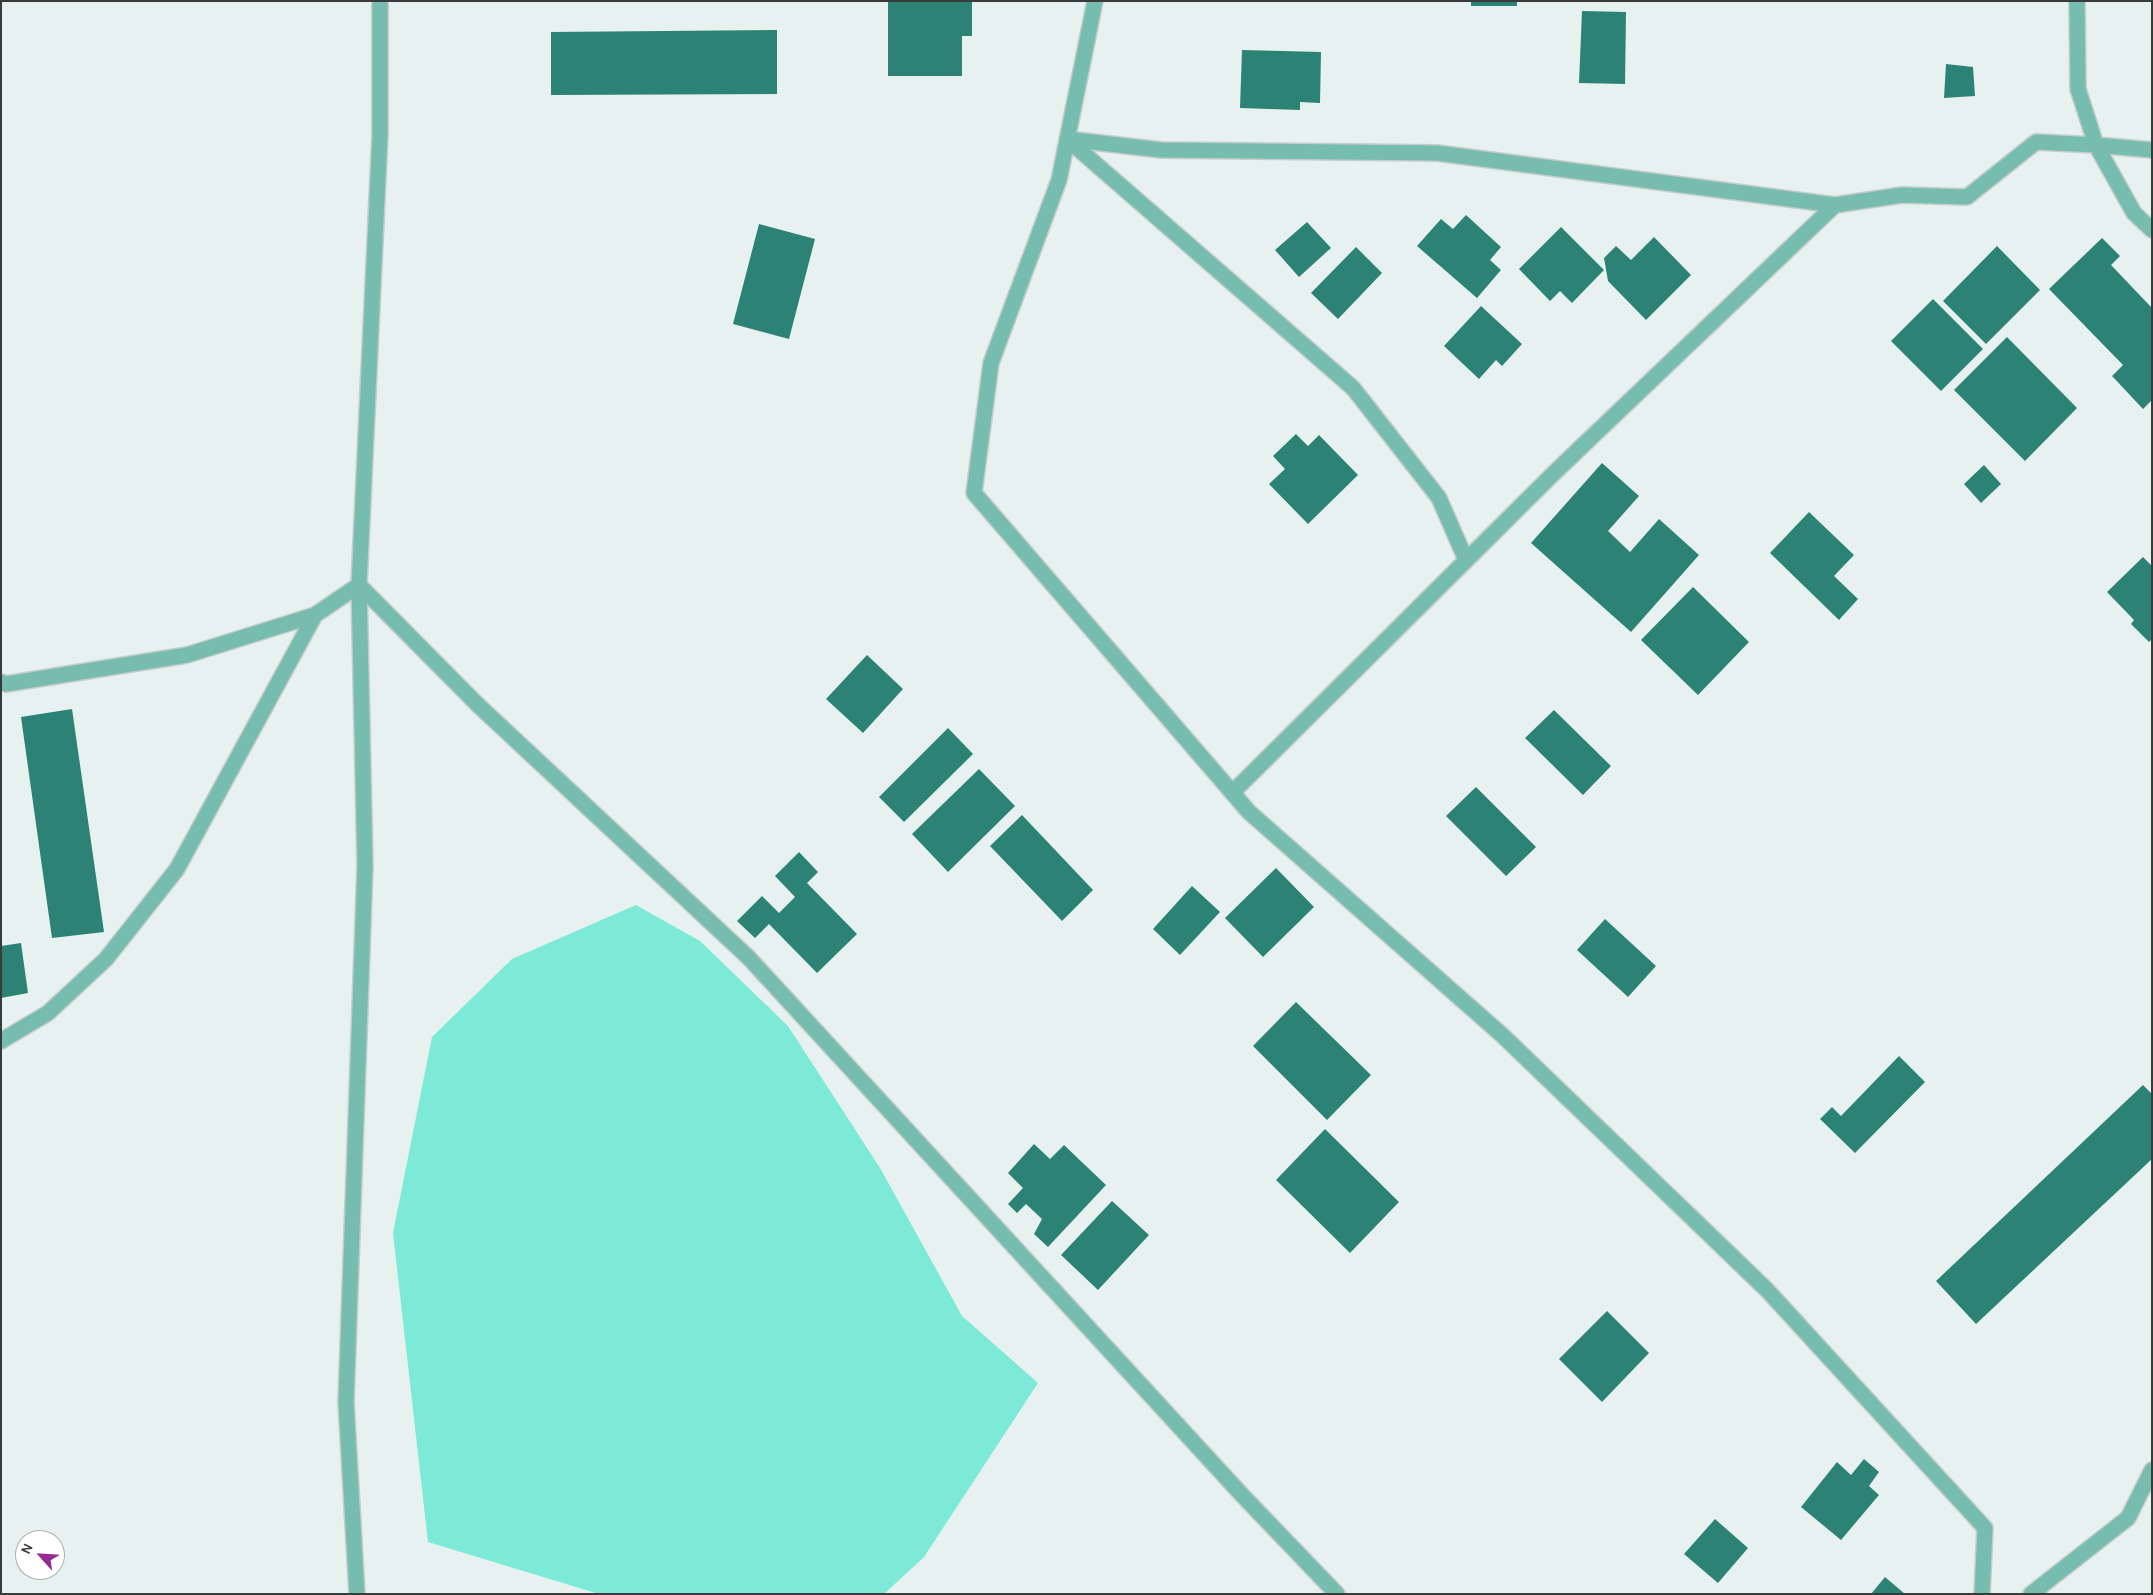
<!DOCTYPE html>
<style>
body{margin:0}
#map{position:relative;width:2153px;height:1595px;overflow:hidden;background:#e7f1ef;font-family:Karla,sans-serif}
canvas{display:block}
.frame{position:absolute;inset:0;border:2px solid #373b3a;pointer-events:none}
.north{position:absolute;left:15px;top:1530px;width:50px;height:50px;box-sizing:border-box;background:#fff;border:1px solid #afb1b0;border-radius:50%;rotate:296deg;font-size:14px;font-weight:700;line-height:20px;text-align:center;color:#373b3a}
.north::after{content:'';display:block;margin:auto;width:18px;height:22px;background:#952b8e;clip-path:polygon(50% 0,100% 100%,50% 72%,0 100%)}
</style>
<div id="map">
<canvas width="2153" height="1595"></canvas>
<div class="frame"></div>
<div class="north">N</div>
</div>
<script>
const g = document.querySelector('canvas').getContext('2d');
g.lineJoin = 'round';
function fillPath(path, color) { g.fillStyle = color; g.fill(path, 'evenodd'); }
const toPath = rows => new Path2D(rows.map(r => 'M' + r).join(''));
function trace(path, color, width, dash) { g.strokeStyle = color; g.lineWidth = width; g.lineCap = dash ? 'butt' : 'round'; g.setLineDash(dash || []); g.stroke(path); }
const green = toPath([
 [636,905,700,941,788,1026,880,1168,962,1316,1038,1383,924,1557,884,1594,599,1594,428,1542,393,1233,432,1037,512,959]
]);
const building = toPath([
 [888,1,972,1,972,36,962,36,962,76,888,76],
 [1471,1,1517,1,1517,6,1471,6],
 [1582,11,1626,12,1625,84,1579,83],
 [777,30,777,94,551,95,551,32],
 [1242,50,1321,52,1320,103,1300,102,1300,110,1240,108],
 [1946,64,1973,67,1975,96,1944,98],
 [1466,215,1501,247,1490,260,1501,270,1477,298,1417,246,1441,219,1453,229],
 [1307,222,1331,248,1299,277,1275,250],
 [759,224,815,239,789,339,733,324],
 [1561,227,1604,270,1572,303,1560,291,1550,301,1519,269],
 [1654,237,1691,275,1646,320,1608,281,1604,258,1616,246,1631,260],
 [2102,238,2120,256,2111,265,2152,308,2152,400,2143,409,2112,376,2123,365,2049,289],
 [1997,246,2040,290,1986,344,1943,301],
 [1356,247,1382,273,1338,319,1311,293],
 [1933,299,1983,349,1941,391,1891,341],
 [1481,306,1522,344,1502,366,1496,360,1479,379,1444,346],
 [2007,337,2077,408,2025,461,1954,390],
 [1296,434,1308,446,1319,435,1358,475,1308,524,1269,484,1285,469,1273,456],
 [1602,463,1639,496,1608,531,1630,552,1659,519,1699,555,1631,632,1531,543],
 [1984,465,2001,484,1981,503,1964,484],
 [1809,512,1854,555,1834,576,1858,599,1839,620,1770,553],
 [2143,557,2152,566,2152,639,2149,642,2131,624,2134,620,2107,592],
 [1693,587,1749,642,1698,695,1641,640],
 [867,655,903,689,863,733,826,699],
 [72,709,104,932,52,938,21,717],
 [1554,710,1611,766,1583,795,1525,738],
 [948,728,973,754,904,822,879,797],
 [979,769,1015,806,948,872,912,834],
 [1476,787,1536,847,1506,876,1446,816],
 [1022,815,1093,890,1062,921,990,846],
 [799,852,818,872,807,883,857,934,817,973,769,924,755,938,737,921,762,896,779,913,795,897,775,876],
 [1276,868,1314,907,1263,957,1225,918],
 [1192,886,1220,912,1180,955,1153,929],
 [1605,919,1656,966,1628,997,1577,950],
 [21,943,28,993,1,998,1,946],
 [1296,1002,1371,1075,1327,1120,1253,1046],
 [1899,1056,1925,1082,1855,1153,1820,1119,1832,1107,1841,1116],
 [2143,1085,2152,1094,2152,1159,1976,1324,1936,1281],
 [1325,1129,1399,1202,1350,1253,1276,1180],
 [1034,1144,1050,1159,1064,1145,1106,1185,1048,1247,1034,1234,1042,1219,1026,1204,1017,1213,1008,1204,1023,1188,1008,1173],
 [1112,1201,1149,1235,1098,1290,1061,1255],
 [1607,1311,1649,1353,1602,1402,1559,1359],
 [1864,1459,1879,1472,1869,1486,1879,1495,1841,1540,1801,1507,1837,1462,1851,1475],
 [1715,1519,1748,1548,1718,1583,1684,1554],
 [1885,1577,1905,1594,1871,1594]
]);
const minor = toPath([
 [1095,1,1059,180,991,363,974,493,1249,812,1502,1035,1767,1290,1985,1528,1982,1594],
 [2077,1,2078,89,2096,145,2134,213,2152,230],
 [1067,139,1161,150,1437,153,1835,205],
 [1067,139,1353,388,1439,498,1466,560],
 [1,682,6,684,187,655,315,615],
 [1232,793,1554,473,1835,205,1902,195,1967,197,2036,142,2096,145,2152,150],
 [1,1041,48,1013,106,959,177,869,315,615,359,585,478,705,749,958,1242,1495,1337,1594],
 [357,1594,346,1402,365,866,359,585,380,134,380,1],
 [2031,1594,2128,1518,2152,1470]
]);
fillPath(green, '#7cead6');
fillPath(building, '#2c8375');
trace(minor, '#c4cdcb', 18);
trace(minor, '#76bdb0', 15);
</script>
